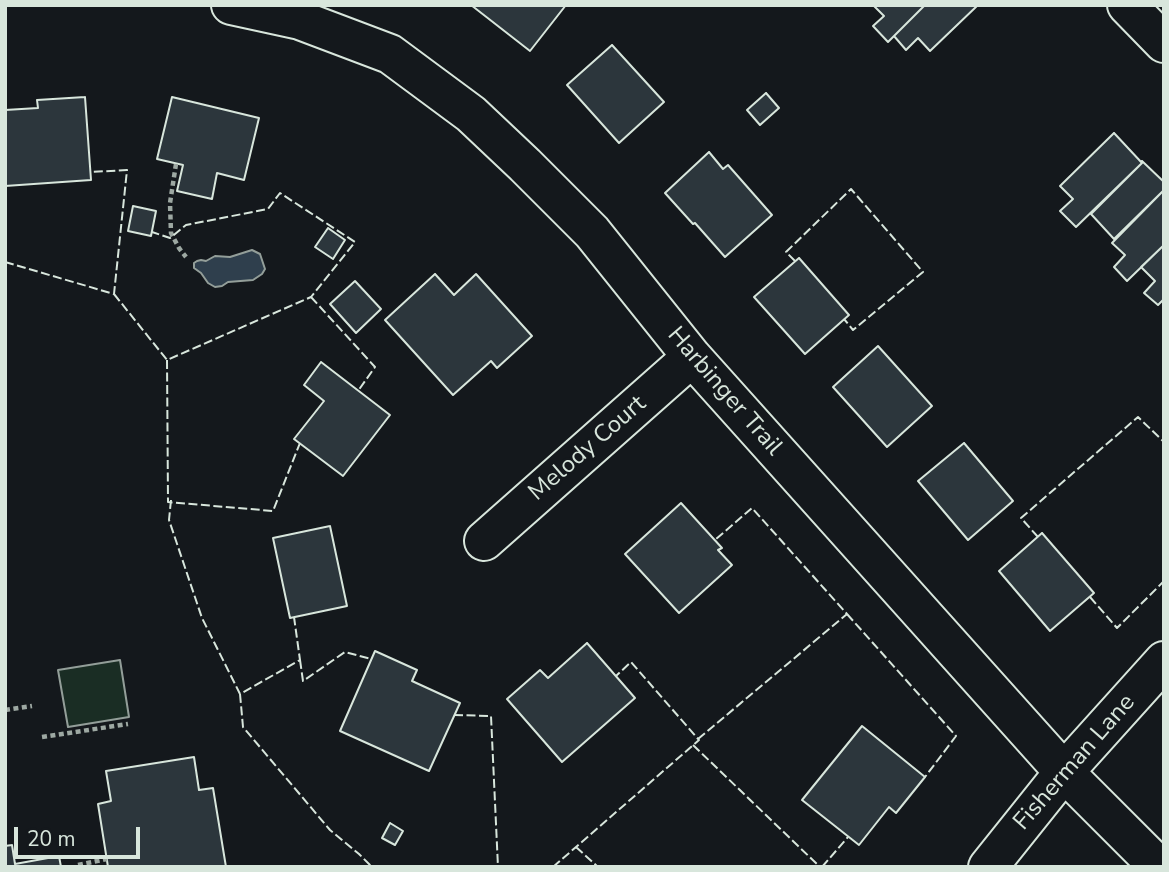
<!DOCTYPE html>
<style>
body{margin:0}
#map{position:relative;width:1169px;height:872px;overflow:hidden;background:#14181c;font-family:"Nunito Sans",sans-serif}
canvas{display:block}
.frame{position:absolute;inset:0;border:7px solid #d8e6dc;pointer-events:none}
.scale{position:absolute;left:14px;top:827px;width:126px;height:32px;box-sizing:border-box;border:4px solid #d8e6dc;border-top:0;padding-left:9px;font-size:21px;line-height:24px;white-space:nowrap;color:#d8e6dc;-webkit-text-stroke:5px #14181c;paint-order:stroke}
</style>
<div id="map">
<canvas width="1169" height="872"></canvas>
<div class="frame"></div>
<div class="scale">20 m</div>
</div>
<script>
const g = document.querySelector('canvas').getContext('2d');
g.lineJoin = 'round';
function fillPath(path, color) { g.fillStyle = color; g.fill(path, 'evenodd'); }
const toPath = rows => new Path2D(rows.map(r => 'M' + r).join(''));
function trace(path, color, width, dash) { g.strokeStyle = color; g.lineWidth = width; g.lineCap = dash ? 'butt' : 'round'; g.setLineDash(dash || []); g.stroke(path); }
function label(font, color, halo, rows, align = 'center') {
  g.font = font + ' "Nunito Sans",sans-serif'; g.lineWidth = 5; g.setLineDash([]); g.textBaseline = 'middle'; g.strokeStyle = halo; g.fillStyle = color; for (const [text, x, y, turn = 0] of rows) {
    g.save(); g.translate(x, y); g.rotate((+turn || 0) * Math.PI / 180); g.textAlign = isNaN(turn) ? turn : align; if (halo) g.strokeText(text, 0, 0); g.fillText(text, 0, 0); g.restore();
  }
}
const green = toPath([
 [120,660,129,717,68,727,58,670,120,660]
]);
const water = toPath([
 [252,250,260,254,265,269,262,274,253,280,228,282,222,286,215,287,208,283,201,273,194,268,194,263,197,261,201,260,206,261,215,256,230,257,252,250]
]);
const building = toPath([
 [471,5,566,5,530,51,471,5],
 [873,5,925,5,888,42,873,26,884,16,873,5],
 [925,5,978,5,930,51,918,38,906,50,894,36,925,5],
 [612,45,664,102,619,143,567,85,612,45],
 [766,93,779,108,760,125,747,110,766,93],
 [85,97,91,180,5,186,5,110,38,108,37,100,85,97],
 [172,97,259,118,244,180,217,173,212,199,177,191,183,165,157,159,172,97],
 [1114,133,1142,163,1076,227,1060,211,1073,199,1060,186,1114,133],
 [709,152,723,169,728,165,772,215,725,257,695,223,693,224,665,193,709,152],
 [1142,161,1164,182,1164,190,1114,239,1091,214,1142,163,1142,161],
 [1164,190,1164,245,1127,281,1114,267,1125,255,1112,243,1164,190],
 [133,206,156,211,151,236,128,231,133,206],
 [328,228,345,240,333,259,315,247,328,228],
 [1164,245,1164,299,1158,305,1144,293,1155,281,1141,267,1164,245],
 [799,258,849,315,805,354,754,297,799,258],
 [435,274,454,295,476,274,532,336,497,368,491,361,453,395,385,320,435,274],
 [355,281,381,309,356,333,330,304,355,281],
 [878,346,932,406,887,447,833,387,878,346],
 [321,362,390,415,343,476,294,439,324,401,304,385,321,362],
 [964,443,1013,501,968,540,918,481,964,443],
 [681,503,722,548,718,550,732,565,679,613,625,554,681,503],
 [330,526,347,606,290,618,273,538,330,526],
 [1042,533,1094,593,1050,631,999,571,1042,533],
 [587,643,635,698,562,762,507,699,540,670,548,678,587,643],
 [375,651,417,670,412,681,460,703,429,771,340,731,375,651],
 [862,726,925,777,896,813,889,807,859,845,802,800,862,726],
 [194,757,199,790,213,788,226,867,108,867,98,804,111,801,106,771,194,757],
 [390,823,403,831,395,845,382,838,390,823],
 [12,845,15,864,59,856,61,867,5,867,5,846,12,845]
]);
const path = toPath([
 [176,164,170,203,171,233,179,248,186,257],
 [5,710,32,706],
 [42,737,128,724],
 [78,865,107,859]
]);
const minor = toPath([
 [231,5,300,20,390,54,471,114,525,165,592,232,692,357,1064,772,1159,867],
 [1127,5,1164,43],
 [484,541,692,357],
 [988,867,1064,772,1164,661]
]);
const fence = toPath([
 [795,261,786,252,851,189,923,272,853,330,844,319],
 [5,262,114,294,127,170,91,172],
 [114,294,167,360,311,297,355,242,280,193,268,209,186,225,170,238,152,232],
 [311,297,375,367,358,391],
 [167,360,168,502,273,511,300,443],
 [171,500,169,520,202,618,240,694,300,660,294,617],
 [1038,537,1021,518,1138,417,1164,442],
 [1090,597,1117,628,1164,581],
 [847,614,956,736,925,777],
 [300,660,303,681,345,652,371,659],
 [240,694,243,727,330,830,359,854,372,867],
 [454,715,491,716,498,867],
 [698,739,847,614,752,508,715,540],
 [693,745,820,867],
 [576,847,598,867],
 [553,867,699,740,631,662,616,676],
 [822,867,848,837]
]);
const streetNames = [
 ["Harbinger Trail",724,392,49],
 ["Melody Court",588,449,-41],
 ["Fisherman Lane",1075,763,-49]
];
fillPath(green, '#1a2d24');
trace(green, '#939e99', 2);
fillPath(water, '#2f3f4d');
trace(water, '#939e99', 2);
fillPath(building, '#2c363c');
trace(building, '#d8e6dc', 2);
trace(minor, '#d8e6dc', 42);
trace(path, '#9da8a2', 4.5, [5, 3.5]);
trace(minor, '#14181c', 38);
trace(fence, '#d8e6dc', 2, [9, 3.5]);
label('24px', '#d8e6dc', '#14181c', streetNames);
</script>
